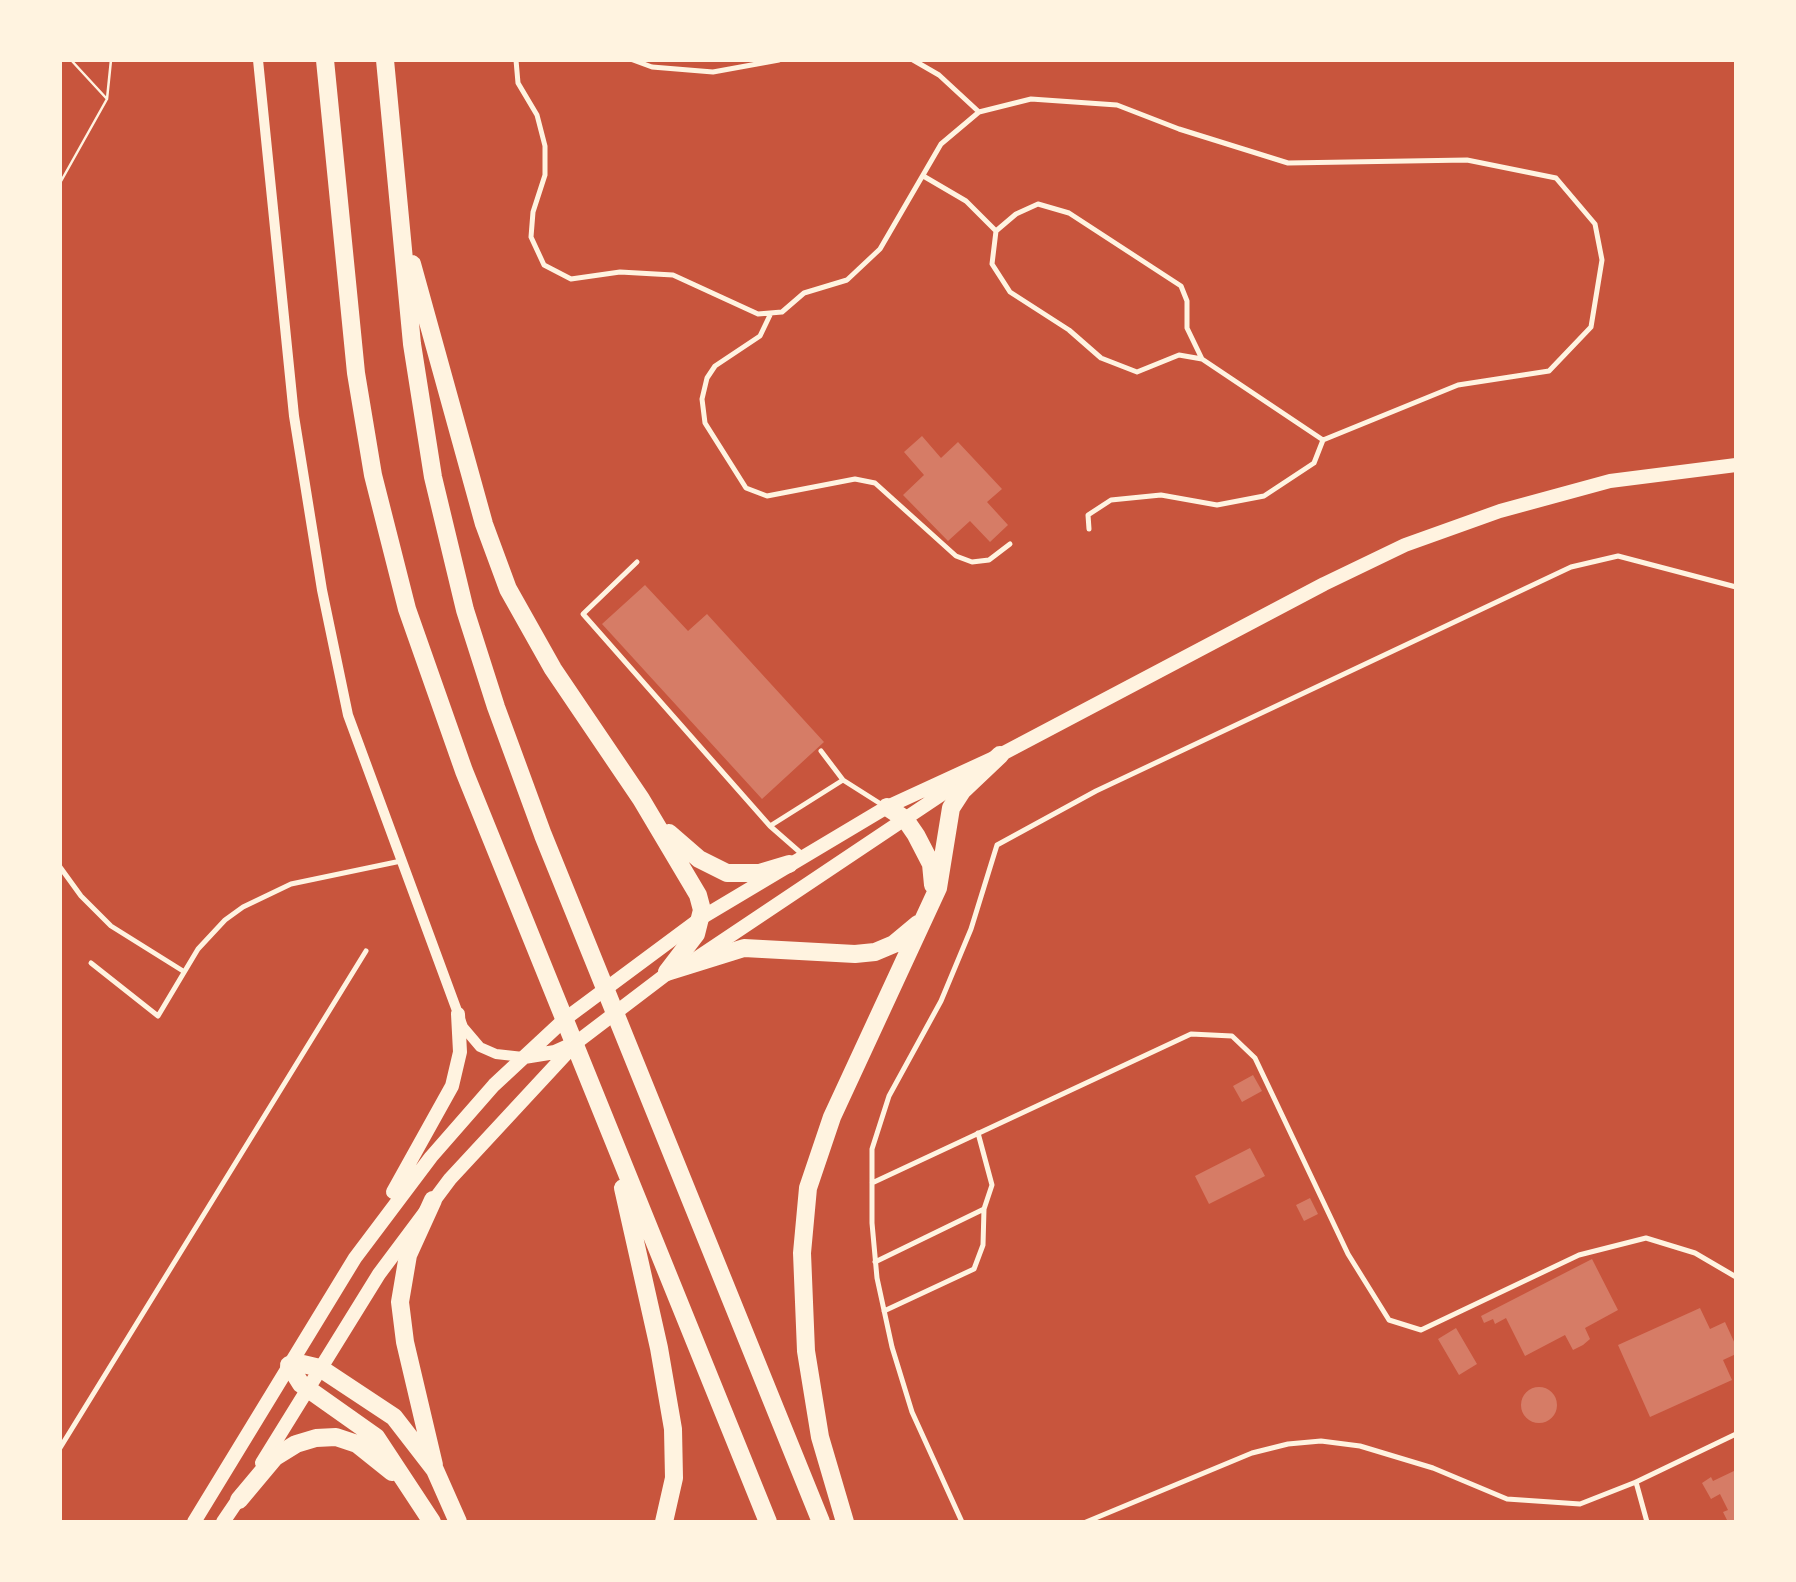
<!DOCTYPE html>
<style>
body{margin:0}
#map{position:relative;width:1796px;height:1582px;overflow:hidden;background:#c8553d;font-family:"IBM Plex Serif",serif}
canvas{display:block}
.frame{position:absolute;inset:0;border:62px solid #fff3e0;pointer-events:none}
</style>
<div id="map">
<canvas width="1796" height="1582"></canvas>
<div class="frame"></div>
</div>
<script>
const g = document.querySelector('canvas').getContext('2d');
g.lineJoin = 'round';
function fillPath(path, color) { g.fillStyle = color; g.fill(path, 'evenodd'); }
const toPath = rows => new Path2D(rows.map(r => 'M' + r).join(''));
function trace(path, color, width, dash) { g.strokeStyle = color; g.lineWidth = width; g.lineCap = dash ? 'butt' : 'round'; g.setLineDash(dash || []); g.stroke(path); }
const building = toPath([
 [922,436,941,458,958,442,1002,489,987,502,1008,525,990,542,970,521,948,541,903,495,924,475,904,452],
 [645,585,688,631,707,614,824,742,762,799,602,624],
 [1253,1075,1262,1091,1242,1102,1233,1086],
 [1250,1148,1265,1176,1209,1204,1195,1176],
 [1310,1198,1318,1214,1304,1221,1296,1205],
 [1592,1259,1618,1310,1585,1328,1590,1339,1583,1345,1573,1350,1565,1335,1525,1356,1506,1318,1495,1324,1493,1319,1484,1323,1481,1316],
 [1700,1308,1710,1329,1725,1322,1736,1346,1736,1354,1723,1360,1732,1380,1650,1417,1618,1345],
 [1456,1328,1477,1364,1459,1375,1438,1339],
 '1521 1405a18 18 0 1 1 36 0a18 18 0 1 1-36 0Z',
 [1736,1470,1736,1522,1728,1522,1723,1512,1728,1510,1720,1494,1711,1499,1702,1483,1711,1477,1713,1481]
]);
const path = toPath([
 [71,60,107,99,111,60],
 [60,183,107,99]
]);
const service = toPath([
 [516,60,518,83,537,115,545,146,545,175,533,212,531,237,544,265,571,279,620,272,673,275,758,314,782,312,804,293,847,280,880,249,941,144,979,112,1031,99,1117,105,1179,129,1288,163,1467,160,1556,178,1595,224,1602,260,1591,327,1549,371,1458,385,1323,440],
 [633,60,652,67,713,72,779,60],
 [913,60,939,75,979,112],
 [925,177,966,201,996,231,992,264,1010,292,1069,330,1101,358,1137,372,1179,355,1202,359,1323,440,1314,463,1264,496,1217,505,1161,495,1111,500,1088,515,1089,529],
 [996,231,1016,214,1038,204,1069,213,1181,286,1187,301,1187,328,1202,359],
 [771,313,760,336,715,366,707,378,702,399,705,423,746,488,767,496,855,479,875,483,956,556,972,562,989,560,1010,544],
 [637,562,583,614,770,826,843,780],
 [821,751,843,780,884,806],
 [770,826,802,854],
 [60,867,81,896,111,926,183,971],
 [91,963,158,1016,198,949,225,920,243,907,291,884,401,861],
 [872,1183,1191,1034,1232,1036,1255,1058,1348,1254,1389,1320,1421,1330,1579,1255,1646,1238,1695,1253,1736,1277],
 [875,1262,984,1209,992,1185,978,1133],
 [884,1311,974,1269,983,1245,984,1209],
 [60,1448,366,951],
 [1636,1482,1647,1522],
 [962,1522,912,1412,892,1347,877,1278,872,1223,872,1149,889,1096,941,1001,971,929,997,845,1096,791,1571,567,1618,556,1736,587],
 [1086,1522,1252,1453,1288,1444,1321,1441,1360,1446,1433,1468,1507,1499,1580,1504,1636,1482,1736,1434]
]);
const minor = toPath([
 [258,60,294,416,322,590,348,715,463,1027,480,1047,496,1054,523,1057]
]);
const secondary = toPath([
 [697,958,966,778],
 [524,1057,555,1052,575,1043],
 [393,1192,452,1086,460,1052,458,1014],
 [262,1463,379,1274,450,1179,577,1042,673,969],
 [194,1522,355,1258,431,1157,494,1085,565,1019,701,918,887,807,1000,755,1324,584,1405,545,1500,511,1610,481,1736,465],
 [223,1522,242,1494]
]);
const motorway = toPath([
 [325,60,356,373,373,475,407,609,464,771,768,1522],
 [385,60,412,344,433,477,465,610,496,707,543,835,821,1522],
 [412,264,484,524,508,589,553,669,641,799,698,895,702,910,696,934,667,972],
 [887,807,905,819,916,835,931,864,933,885],
 [669,833,699,859,727,873,759,873,789,864],
 [667,972,744,948,855,954,875,952,894,944,918,924],
 [623,1188,659,1348,673,1429,674,1478,664,1522],
 [433,1200,408,1255,400,1302,405,1342,434,1465],
 [239,1500,275,1457,296,1444,316,1438,336,1437,357,1444,392,1472],
 [432,1522,376,1437,301,1384,289,1365,303,1364,320,1368,394,1417,435,1470,458,1522],
 [845,1522,820,1437,806,1351,802,1253,808,1188,832,1117,938,888,951,808,962,791,1000,755]
]);
fillPath(building, '#d67c66');
trace(path, '#fff3e0', 2.5);
trace(service, '#fff3e0', 5);
trace(minor, '#fff3e0', 10);
trace(secondary, '#fff3e0', 14);
trace(motorway, '#fff3e0', 18);
</script>
